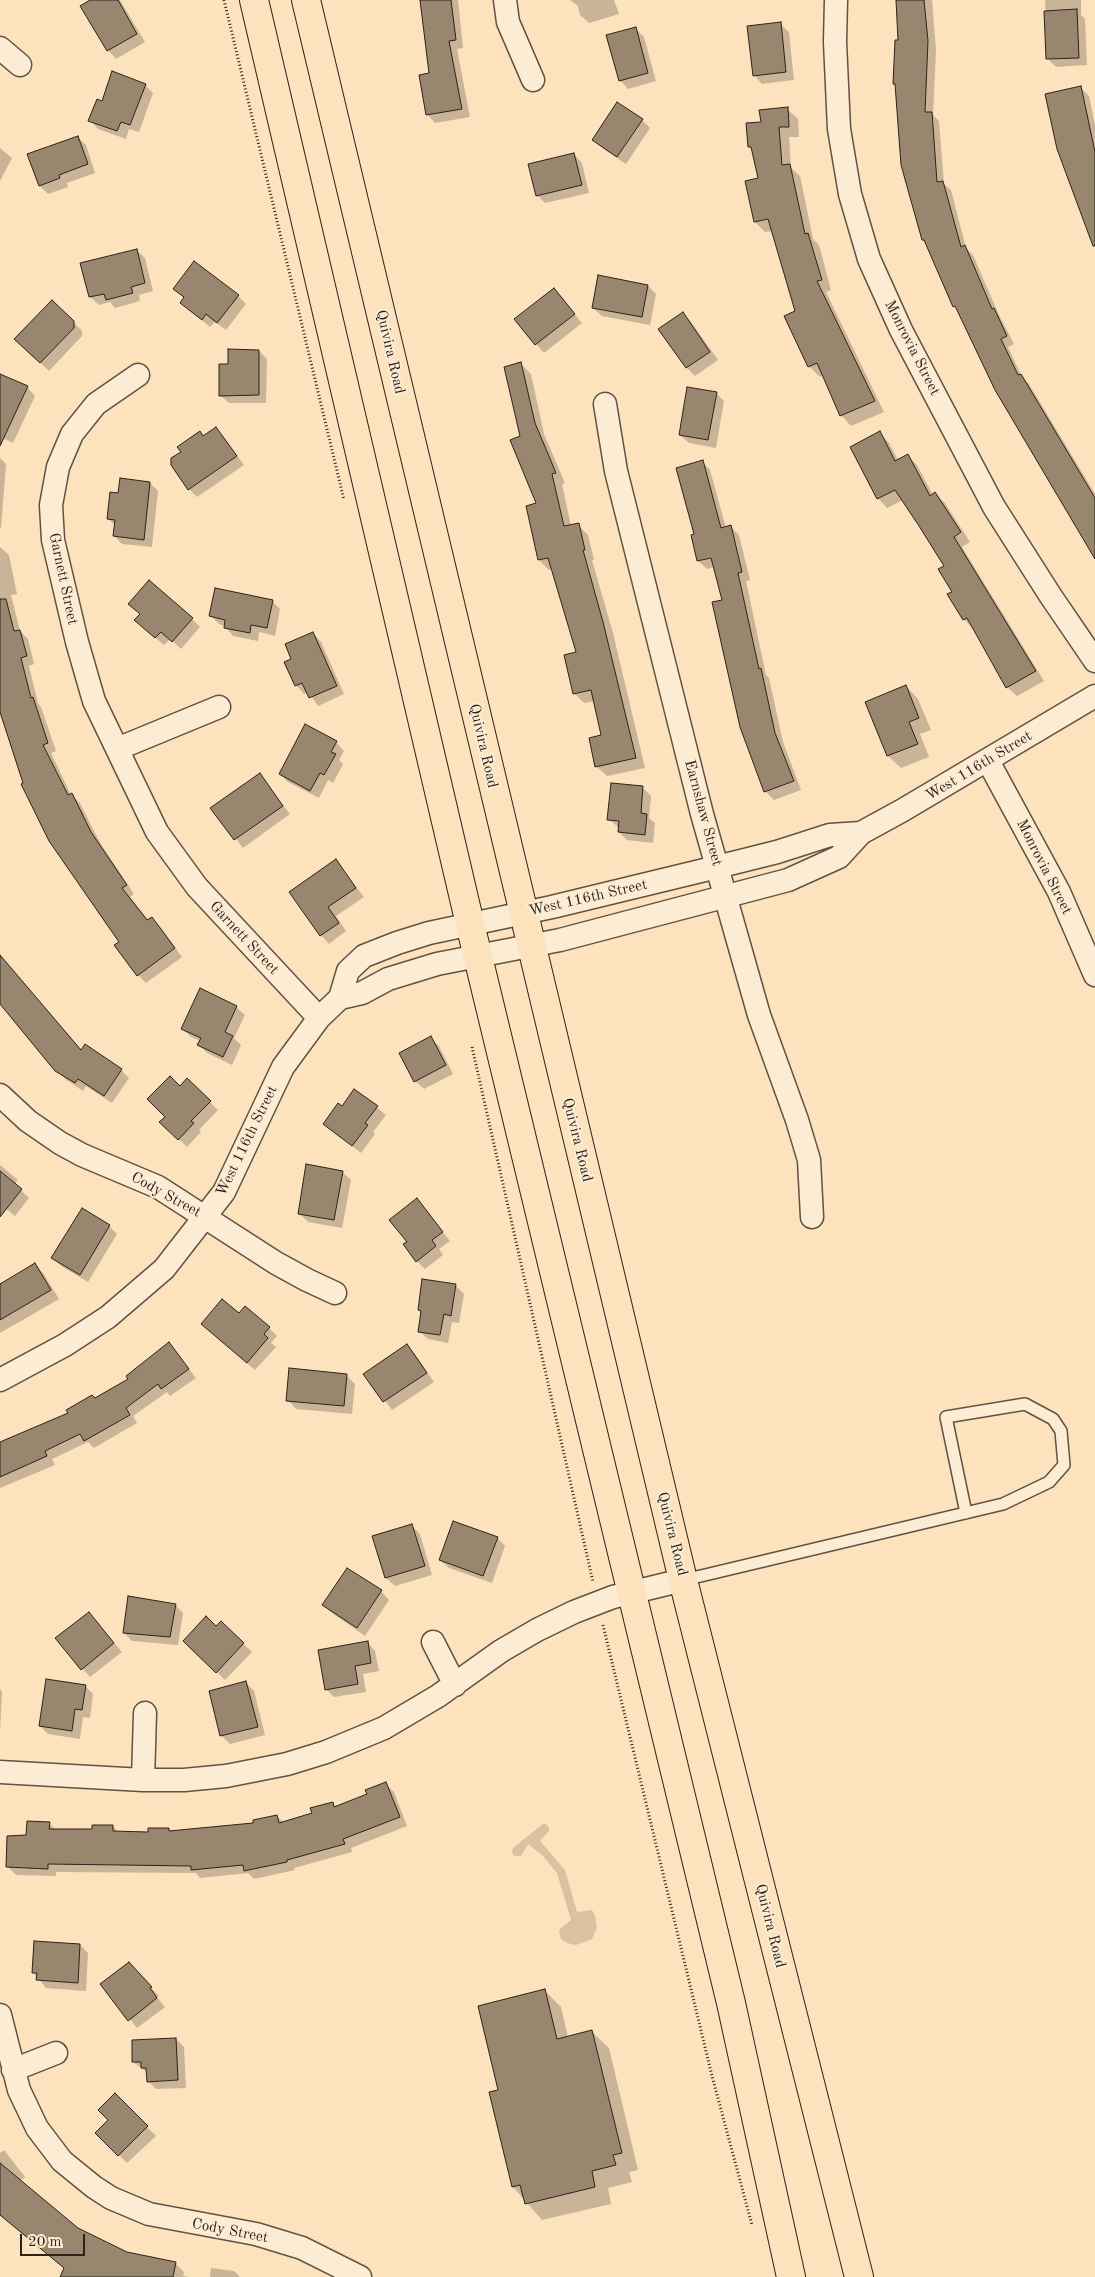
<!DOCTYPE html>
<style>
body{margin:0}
#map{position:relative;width:1095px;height:2277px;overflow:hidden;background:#fce2bd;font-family:"Old Standard TT",serif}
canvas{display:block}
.scale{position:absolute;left:20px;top:2234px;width:65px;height:22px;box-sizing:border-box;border:2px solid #2c221b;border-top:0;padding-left:6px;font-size:15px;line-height:18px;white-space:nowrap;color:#2c221b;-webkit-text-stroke:4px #fdecd4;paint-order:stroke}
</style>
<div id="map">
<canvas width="1095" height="2277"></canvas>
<div class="scale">20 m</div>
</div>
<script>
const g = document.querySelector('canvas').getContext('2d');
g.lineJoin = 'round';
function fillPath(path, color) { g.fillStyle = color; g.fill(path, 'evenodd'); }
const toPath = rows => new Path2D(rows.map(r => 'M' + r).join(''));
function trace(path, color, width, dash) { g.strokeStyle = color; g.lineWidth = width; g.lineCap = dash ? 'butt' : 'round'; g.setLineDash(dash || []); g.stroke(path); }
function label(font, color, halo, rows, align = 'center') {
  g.font = font + ' "Old Standard TT",serif'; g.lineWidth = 4; g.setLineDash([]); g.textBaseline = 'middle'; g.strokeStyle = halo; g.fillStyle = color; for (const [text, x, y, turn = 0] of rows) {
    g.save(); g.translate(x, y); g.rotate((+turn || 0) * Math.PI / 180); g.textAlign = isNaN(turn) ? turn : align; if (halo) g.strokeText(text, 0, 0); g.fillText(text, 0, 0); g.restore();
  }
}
const green = toPath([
 [544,1823,549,1827,549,1831,540,1841,565,1870,577,1912,592,1910,595,1916,597,1928,592,1939,576,1945,567,1943,561,1939,559,1930,571,1920,557,1873,542,1855,528,1844,521,1856,514,1856,512,1852,513,1848]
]);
const shadow = toPath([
 [92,0,120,0,145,42,116,59,108,50,82,6],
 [421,0,458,0,463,48,457,49,470,117,435,123,427,114,430,74],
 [570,0,614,0,619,14,589,23,580,15,578,6],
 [897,0,932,0,936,50,933,115,939,121,944,184,951,190,966,248,973,255,999,315,1014,344,1008,347,1022,377,1029,384,1095,494,1095,556,959,312,954,306,926,243,923,240,896,86,894,84,899,41],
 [1045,0,1081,0,1081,15,1085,19,1087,65,1056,67,1048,59],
 [780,24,789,32,794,80,762,84,754,75],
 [635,28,644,37,656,81,628,89,620,80],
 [145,85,153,93,139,132,129,129,126,139,98,129,90,120,102,102],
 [1081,88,1089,96,1095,125,1095,233],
 [787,109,798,119,799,137,789,137,791,168,800,176,813,239,819,245,831,290,826,292,884,412,851,426,841,415,823,375,820,377,809,366,786,316,796,311,773,231,765,232,755,222,759,179,753,150,749,147,762,123],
 [642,120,650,128,626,164,602,148,594,140],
 [77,137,86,145,95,173,67,183,68,187,48,194,40,186],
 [0,148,12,158,0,181],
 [574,154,582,163,589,193,545,203,537,195],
 [136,250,145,258,153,291,139,295,140,301,115,308,110,302,99,305,90,297],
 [648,286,656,294,650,325,602,316,593,308],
 [174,289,238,296,246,304,226,330,215,322,210,327,181,303,185,299],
 [554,290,582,323,544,353,536,344],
 [52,301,82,331,82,336,49,371,16,339],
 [683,314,691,322,718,360,695,376,687,368,660,329],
 [259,351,267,359,266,403,229,403,220,395],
 [521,364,531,374,544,434,565,483,562,484,571,526,578,525,588,535,594,560,592,560,613,633,645,768,607,776,596,766,602,736,595,701,584,703,574,693,577,653,553,569,549,570,539,560,527,507,538,504,521,437],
 [0,375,27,387,35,396,13,443,0,437],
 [716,393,724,401,716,448,689,443,680,435],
 [216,428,244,465,197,497,189,489,204,437],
 [880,433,889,443,898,460,908,456,917,465,933,495,935,494,945,503,970,542,962,547,1044,681,1017,696,1007,687,973,629,964,619,945,567,903,500,887,508,878,498],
 [0,458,6,464,1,528,0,528],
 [702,462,710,470,726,528,731,527,739,535,750,580,746,581,766,675,769,678,783,742,801,790,774,800,765,791,741,727,723,601,714,567,707,569,698,561,695,535],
 [150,483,158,491,152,547,122,544,114,536,115,525,108,519],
 [0,547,9,555,17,594,11,595,20,631,28,639,34,664,29,666,38,703,41,707,56,751,51,753,71,795,80,803,99,841,134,894,130,897,149,921,152,919,160,927,182,957,146,983,138,975,120,942,24,783,0,708],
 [272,601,280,609,275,636,259,632,258,641,233,636,225,626,219,624,211,616],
 [141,614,192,619,200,627,181,649,170,639,164,645,144,628],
 [313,633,321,642,344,694,318,706,308,692,304,694,296,685,293,659],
 [906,686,918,699,931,730,920,734,929,757,901,768,888,756,867,702],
 [336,742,344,751,339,760,343,764,333,783,328,780,319,798,288,782,280,774],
 [259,774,290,814,243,848,212,808],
 [643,788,651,796,649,818,655,823,653,843,627,840,619,832,619,828,609,819],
 [336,861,364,897,336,916,346,931,329,944,321,935],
 [0,955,82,1051,121,1070,129,1078,112,1103,86,1086,83,1091,65,1079,0,1002],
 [236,1007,245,1015,234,1038,241,1045,232,1065,207,1053,199,1045,201,1041,191,1037,183,1029],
 [430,1038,439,1046,453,1074,424,1089,415,1081],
 [187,1080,218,1110,199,1130,201,1132,187,1147,161,1122,166,1117,180,1087],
 [355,1090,386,1115,373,1132,375,1134,361,1153,324,1124,342,1108],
 [0,1165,18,1180,15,1184,29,1198,15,1216,0,1204],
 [342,1172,351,1180,342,1228,308,1222,300,1214],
 [417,1200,450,1241,439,1249,443,1255,425,1269,417,1261,408,1242],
 [109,1226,117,1234,88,1282,61,1266,53,1258],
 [35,1265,43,1273,59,1299,0,1333,0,1286],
 [455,1285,464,1294,459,1323,452,1322,448,1343,428,1339,419,1331,422,1313,419,1310],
 [239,1314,269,1328,277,1336,271,1343,276,1347,255,1370,211,1332],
 [169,1344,196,1378,170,1396,167,1392,133,1416,137,1423,94,1448,88,1442,52,1459,55,1465,0,1488,0,1446,70,1414,130,1380],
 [407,1346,415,1354,434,1382,392,1410,365,1374],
 [346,1375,355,1384,352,1414,296,1409,288,1400],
 [411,1525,420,1534,432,1575,395,1586,386,1578,374,1537],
 [497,1538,505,1546,492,1583,449,1568,440,1560],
 [381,1591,389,1600,365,1636,332,1613,324,1605],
 [175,1605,183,1613,178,1645,132,1641,124,1633],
 [89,1613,122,1652,90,1677,57,1639],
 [221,1623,252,1652,225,1680,193,1649],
 [367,1642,375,1651,379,1671,363,1674,366,1692,334,1697,326,1689],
 [246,1683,254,1691,265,1735,230,1744,221,1735],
 [85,1686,93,1694,90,1718,83,1717,80,1739,48,1734,40,1726],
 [0,1689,2,1692,0,1732],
 [385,1783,394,1792,407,1826,351,1848,352,1852,294,1868,295,1870,254,1879,248,1873,200,1878,196,1873,56,1872,56,1876,16,1875,8,1867,27,1836,49,1823,56,1830,93,1831,113,1826,119,1833,149,1833,168,1829,171,1832,255,1824,277,1816,284,1823,313,1814,332,1803,337,1808,368,1795],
 [80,1945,88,1953,86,1991,46,1988,33,1972],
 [137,1972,159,1996,157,1997,165,2007,137,2028,102,1985],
 [545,1991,561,2007,568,2037,592,2032,609,2048,638,2170,629,2172,632,2182,608,2188,611,2204,542,2220,513,2187,500,2091],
 [176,2039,184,2047,186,2088,156,2089,148,2081,148,2073,133,2062],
 [115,2095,156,2136,127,2163,97,2133,110,2120],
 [4,2150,25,2177,20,2181,78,2229,126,2253,175,2263,184,2272,183,2276,189,2277,72,2277,65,2269,0,2215,0,2153],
 [211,2268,234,2271,240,2277,210,2277]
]);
const building = toPath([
 [90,0,118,0,137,34,107,51,80,6,90,0],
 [420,0,451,0,456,40,449,41,462,109,426,115,419,75,429,73,420,0],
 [896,0,924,0,928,41,925,112,932,112,937,182,943,181,961,247,965,245,992,309,994,308,1007,336,1001,339,1018,375,1021,374,1095,498,1095,559,995,390,955,306,953,307,924,240,922,240,901,165,895,84,893,84,895,40,898,40,896,0],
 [1077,9,1079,58,1046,59,1044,11,1077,9],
 [781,22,786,72,753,76,747,26,781,22],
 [636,27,648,73,619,81,606,35,636,27],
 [112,71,146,84,130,125,121,122,117,131,88,121,97,99,102,101,112,71],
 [1081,86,1095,152,1095,246,1093,246,1057,149,1045,94,1081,86],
 [617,102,643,119,617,157,592,140,617,102],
 [788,107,789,127,779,127,782,165,790,164,805,234,808,233,822,280,817,281,875,401,840,416,817,363,808,367,784,316,795,311,768,219,754,222,745,181,758,178,751,147,748,147,746,123,761,122,759,110,788,107],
 [78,136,88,164,59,175,60,178,39,186,27,154,78,136],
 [574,153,582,185,536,196,528,164,574,153],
 [137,249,145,283,131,287,133,293,106,300,104,294,89,297,80,263,137,249],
 [194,261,239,295,217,323,206,314,202,320,180,303,184,297,173,289,194,261],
 [598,275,648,285,642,317,592,308,598,275],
 [554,288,575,314,535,345,514,319,554,288],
 [52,300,74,321,74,328,40,363,14,339,52,300],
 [683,312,710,352,686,368,658,329,683,312],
 [228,349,259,350,259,395,219,396,219,364,228,364,228,349],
 [521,362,535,423,556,473,552,474,564,526,579,523,585,550,583,550,603,622,636,758,595,767,589,738,601,735,591,690,573,694,564,655,576,652,548,558,538,560,526,506,536,503,510,440,520,436,504,367,521,362],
 [0,374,28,386,0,446,0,374],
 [687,387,717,392,708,440,679,435,687,387],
 [216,427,237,456,188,490,171,465,171,458,181,452,177,447,200,431,203,436,216,427],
 [880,431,895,461,908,454,930,496,935,492,961,532,954,537,1036,671,1006,688,967,618,963,620,947,594,952,592,938,569,944,566,919,526,895,490,877,499,850,447,880,431],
 [703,460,721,528,731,525,742,572,738,573,759,669,761,668,775,733,794,781,764,792,740,727,723,651,712,602,722,600,711,558,697,561,691,535,694,534,676,468,703,460],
 [120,478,150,482,144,540,113,536,115,520,107,519,110,492,118,493,120,478],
 [149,580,193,618,172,642,161,632,155,638,134,620,140,614,128,604,149,580],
 [215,588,273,600,267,628,251,625,250,633,224,628,225,620,209,616,215,588],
 [0,599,6,599,14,631,20,630,27,656,21,658,31,698,33,697,48,743,43,745,68,795,72,793,91,832,127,885,122,888,147,920,152,917,175,948,137,976,114,945,119,942,49,841,21,784,23,783,0,712,0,599],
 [313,632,337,686,309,698,302,683,295,686,284,662,291,659,285,644,313,632],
 [906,685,919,718,909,722,918,744,887,756,865,702,906,685],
 [305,724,337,741,331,752,336,754,324,775,320,773,310,791,279,774,305,724],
 [260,773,283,806,234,840,210,808,260,773],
 [611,783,643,786,641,813,647,814,645,835,618,832,619,821,607,820,611,783],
 [336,859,356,888,328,907,339,923,320,936,289,892,336,859],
 [0,955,81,1050,85,1044,122,1069,104,1096,78,1079,75,1083,55,1071,0,1004,0,955],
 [200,988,237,1006,225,1032,233,1036,223,1057,197,1045,201,1038,181,1029,200,988],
 [431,1036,446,1065,414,1082,399,1053,431,1036],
 [170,1076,180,1086,187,1078,211,1101,191,1121,194,1123,178,1140,159,1122,165,1117,147,1099,170,1076],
 [354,1089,378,1106,365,1123,368,1125,352,1146,323,1124,338,1103,342,1106,354,1089],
 [306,1164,343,1171,334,1220,298,1214,306,1164],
 [0,1171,22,1189,0,1217,0,1171],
 [417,1198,443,1232,432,1240,436,1246,416,1262,403,1244,407,1242,389,1220,417,1198],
 [82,1208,110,1225,80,1275,51,1258,82,1208],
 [35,1263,51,1290,0,1320,0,1284,35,1263],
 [422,1279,456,1284,451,1316,444,1314,440,1335,418,1332,421,1311,418,1310,422,1279],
 [222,1299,239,1313,245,1306,270,1327,264,1334,268,1338,247,1363,201,1324,222,1299],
 [169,1342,189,1369,161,1389,158,1384,126,1408,130,1415,84,1441,80,1434,45,1451,47,1456,0,1477,0,1442,68,1413,66,1410,92,1395,95,1398,128,1379,126,1376,169,1342],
 [407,1344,427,1373,383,1402,363,1374,407,1344],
 [289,1368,347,1374,344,1406,286,1401,289,1368],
 [453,1521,498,1537,483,1576,439,1560,453,1521],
 [412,1524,425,1566,385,1578,372,1536,412,1524],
 [347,1568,382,1590,357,1628,322,1605,347,1568],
 [128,1596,176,1604,170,1637,123,1633,128,1596],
 [89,1612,114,1643,81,1670,55,1638,89,1612],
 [206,1616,216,1626,221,1621,244,1643,216,1673,183,1641,206,1616],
 [368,1641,371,1663,355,1666,358,1684,325,1690,318,1650,368,1641],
 [46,1679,86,1685,82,1710,75,1709,72,1731,39,1726,46,1679],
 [246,1681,258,1727,220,1736,209,1691,246,1681],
 [386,1782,400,1817,343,1839,345,1844,287,1860,287,1862,244,1871,243,1865,191,1870,191,1866,48,1864,48,1869,6,1867,7,1836,26,1835,27,1821,50,1822,49,1829,92,1829,92,1825,113,1825,113,1831,148,1832,148,1828,169,1828,169,1831,253,1823,253,1820,277,1815,279,1823,312,1813,310,1808,333,1802,334,1807,367,1794,365,1790,386,1782],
 [34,1941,80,1944,78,1983,36,1980,37,1973,32,1973,34,1941],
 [129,1962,152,1987,150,1988,157,1998,128,2021,100,1984,129,1962],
 [545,1989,557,2039,592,2030,622,2153,613,2155,616,2165,592,2171,595,2187,525,2204,520,2185,512,2187,489,2092,498,2090,478,2006,545,1989],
 [176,2038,178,2080,147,2082,146,2068,141,2068,141,2062,132,2062,132,2040,176,2038],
 [115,2093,148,2126,118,2156,95,2133,108,2120,98,2110,115,2093],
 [0,2163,78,2228,127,2252,176,2262,173,2277,60,2277,64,2268,0,2215,0,2163]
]);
const path = toPath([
 [224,0,344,500],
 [472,1047,593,1582],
 [603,1625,712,2076,752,2225]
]);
const service = toPath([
 [683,1580,705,1575,1003,1504,1049,1482,1064,1465,1061,1431,1053,1419,1025,1404,946,1417,966,1513]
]);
const minor = toPath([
 [505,0,508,22,533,80],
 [836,0,835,42,839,129,850,194,869,259,901,330,994,507,1050,595,1095,661],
 [0,48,20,65],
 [138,375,96,404,72,434,58,467,51,505,53,540,77,642,94,701,157,832,197,887,319,1018],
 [605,404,616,471,702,814,759,1015,797,1120,809,1160,812,1217],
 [117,749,219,707],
 [988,761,1059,892,1095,975],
 [340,998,362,993,388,979,437,964,560,940,788,880,839,857,861,833,903,810,1095,696],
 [0,1095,28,1121,60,1143,82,1155,158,1187,276,1263,307,1280,335,1293],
 [0,1380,65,1345,108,1317,164,1269,224,1192,283,1067,319,1018,340,998,348,971,364,956,397,943,429,933,552,907,717,867,777,852,830,835,861,833],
 [433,1642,455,1685],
 [0,1772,143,1780,184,1780,226,1776,287,1764,326,1752,384,1728,438,1696,501,1651,537,1630,574,1612,613,1597,683,1580],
 [143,1780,145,1713],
 [0,2015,19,2090,37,2128,62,2161,94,2187,111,2198,149,2214,256,2234,302,2248,360,2277],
 [13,2070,56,2053]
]);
const primary = toPath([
 [254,0,470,924,731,2003,791,2277],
 [306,0,683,1580,859,2277]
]);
const streetNames = [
 ["Monrovia Street",912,348,63],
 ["Quivira Road",390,352,77],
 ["Garnett Street",63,579,78],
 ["Quivira Road",483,746,77],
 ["West 116th Street",979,766,-31],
 ["Earnshaw Street",703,813,75],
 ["Monrovia Street",1044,867,63],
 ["West 116th Street",588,898,-13],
 ["Garnett Street",244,938,47],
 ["Quivira Road",577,1140,76],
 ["West 116th Street",247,1141,-64],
 ["Cody Street",166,1195,29],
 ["Quivira Road",672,1534,76],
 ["Quivira Road",770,1926,76],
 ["Cody Street",230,2231,11]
];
fillPath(green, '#d9c1a1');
fillPath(shadow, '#0003');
fillPath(building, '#98866f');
trace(building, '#2c221b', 1);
trace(service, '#605244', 14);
trace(minor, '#605244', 25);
trace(primary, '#2c221b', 30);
trace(path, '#2c221b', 3, [1, 2.5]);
trace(service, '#fdecd4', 11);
trace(minor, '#fdecd4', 22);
trace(primary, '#fce2bd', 28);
label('15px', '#2c221b', '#fdecd4', streetNames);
</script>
